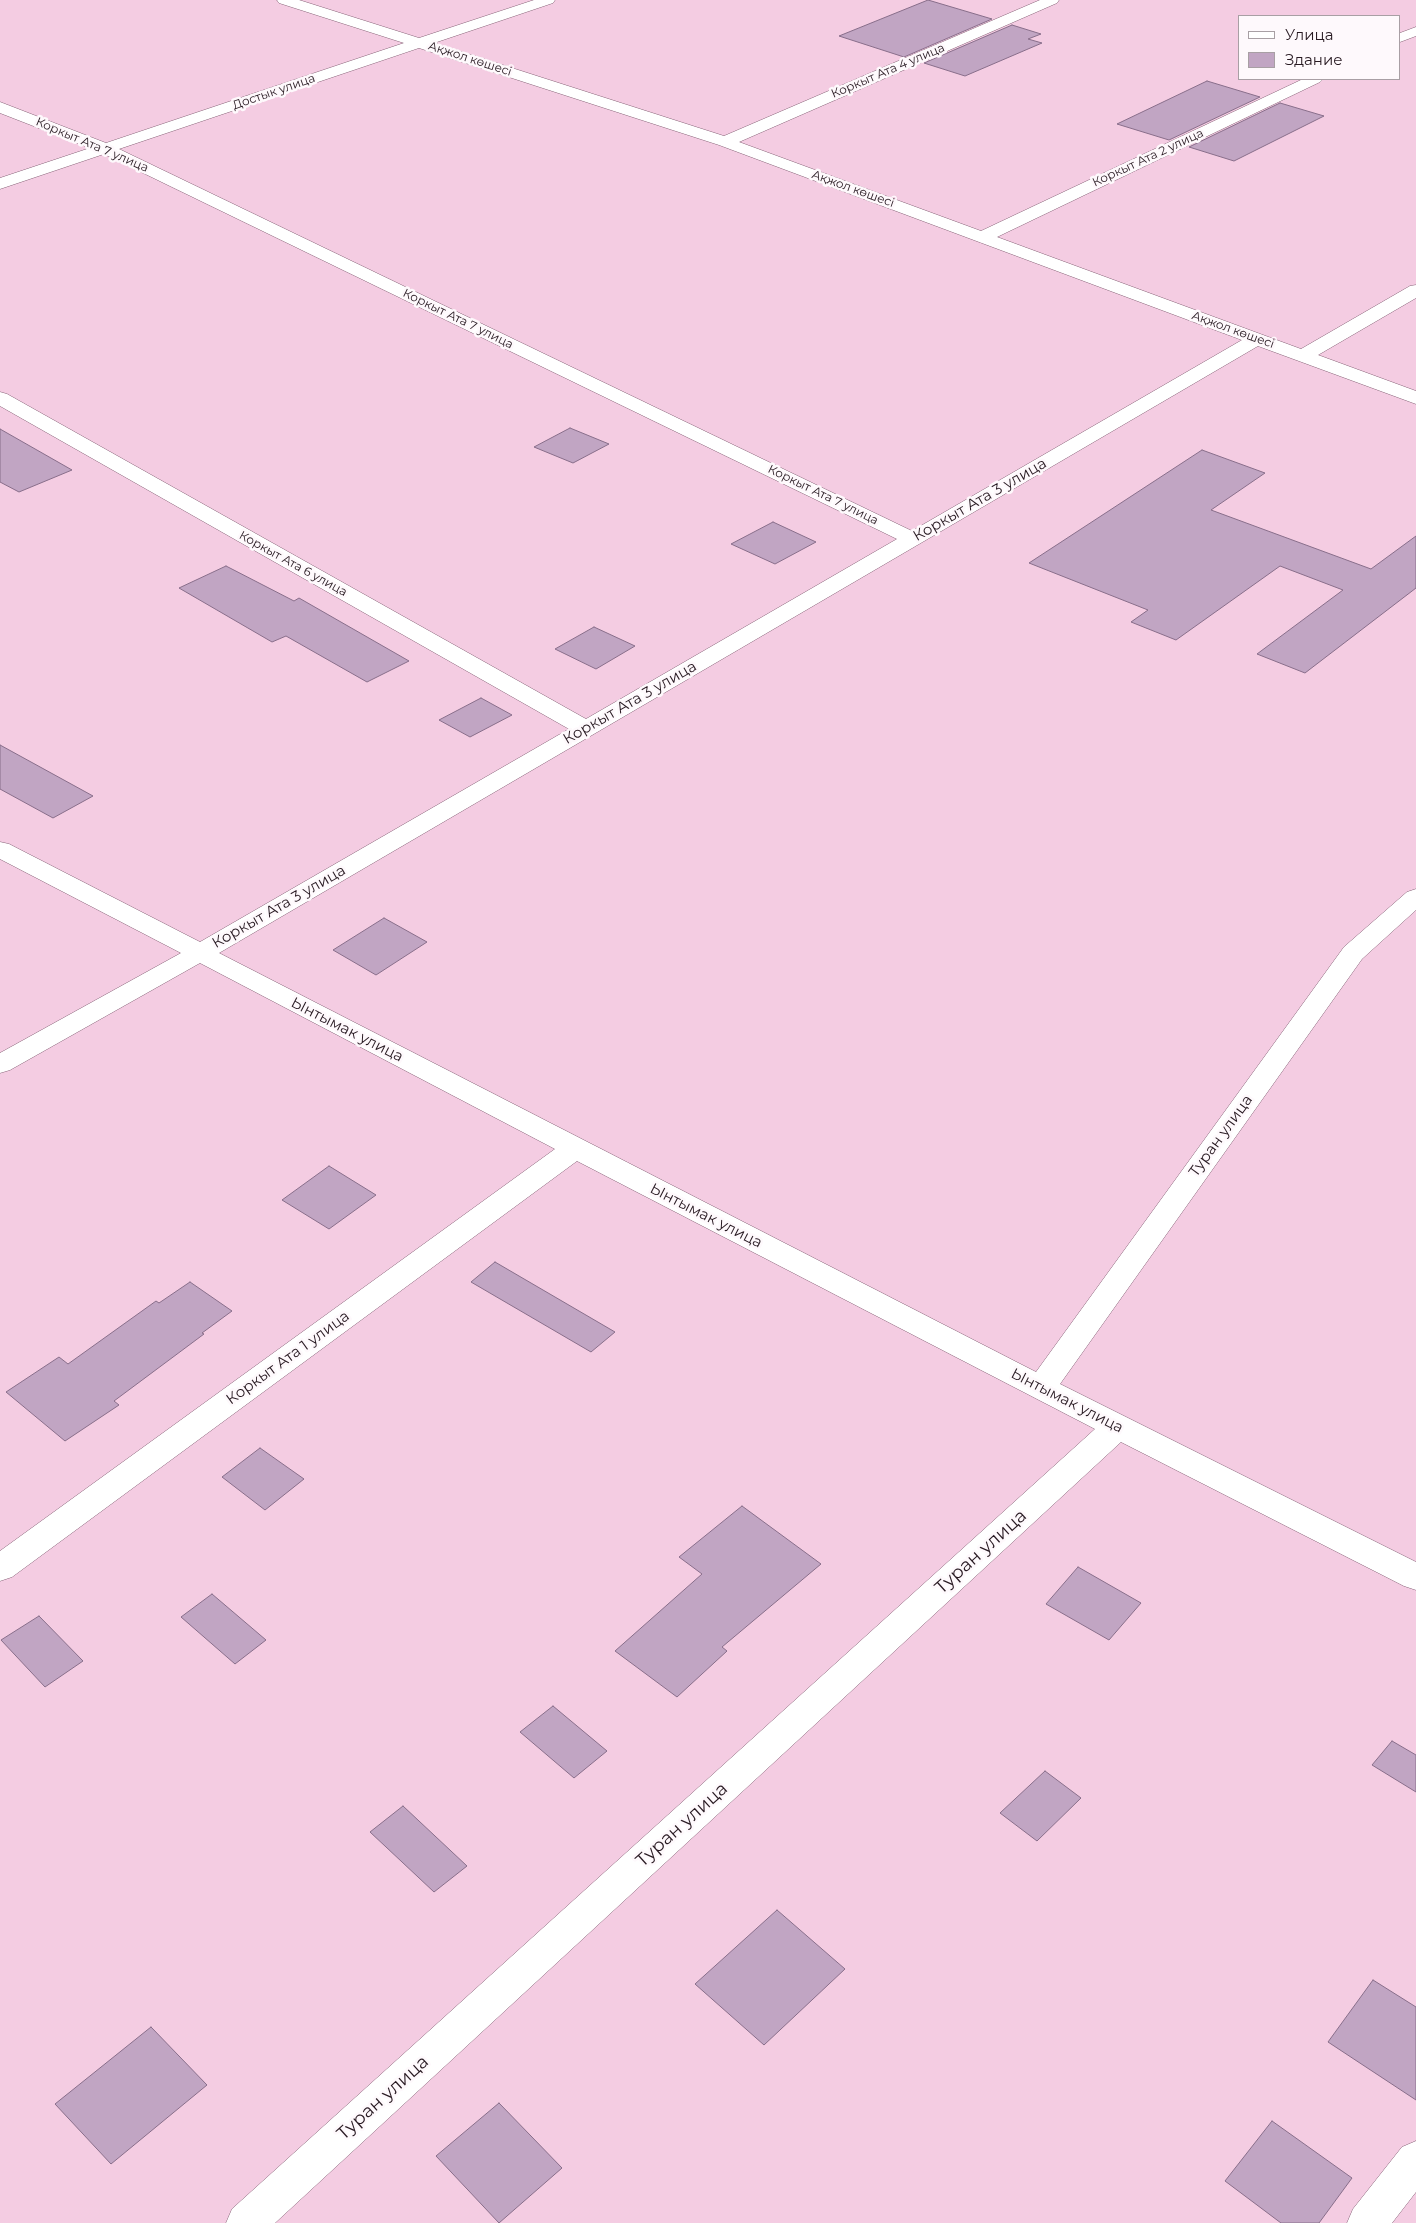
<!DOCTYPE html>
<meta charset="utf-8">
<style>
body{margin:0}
#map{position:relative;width:1416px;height:2223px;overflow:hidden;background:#f4cce2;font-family:Montserrat,sans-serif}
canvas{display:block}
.legend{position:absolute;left:1238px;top:15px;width:162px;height:65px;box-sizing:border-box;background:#fef9fc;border:1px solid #a89fa4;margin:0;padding:6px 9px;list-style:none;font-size:15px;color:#271921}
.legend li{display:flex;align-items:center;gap:10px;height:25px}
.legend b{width:25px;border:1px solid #a89fa4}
</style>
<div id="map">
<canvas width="1416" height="2223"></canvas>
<ul class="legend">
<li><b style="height:6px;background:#fff"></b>Улица</li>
<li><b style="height:14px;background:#c1a5c3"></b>Здание</li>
</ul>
</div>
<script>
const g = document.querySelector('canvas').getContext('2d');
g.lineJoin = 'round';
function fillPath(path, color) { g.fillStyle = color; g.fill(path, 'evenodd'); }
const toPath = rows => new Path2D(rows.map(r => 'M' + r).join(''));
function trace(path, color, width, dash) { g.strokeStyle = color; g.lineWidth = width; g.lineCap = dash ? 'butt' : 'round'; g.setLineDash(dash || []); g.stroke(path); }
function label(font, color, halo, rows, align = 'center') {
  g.font = font + ' Montserrat,sans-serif'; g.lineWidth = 5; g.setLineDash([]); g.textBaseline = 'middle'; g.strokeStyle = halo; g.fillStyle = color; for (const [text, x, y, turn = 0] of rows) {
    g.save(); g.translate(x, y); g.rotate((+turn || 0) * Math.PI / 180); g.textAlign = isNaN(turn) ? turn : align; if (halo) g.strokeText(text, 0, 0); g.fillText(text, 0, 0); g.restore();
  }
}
const building = toPath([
 [928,0,992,19,904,57,839,36,928,0],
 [1012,25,1041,34,1028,39,1042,43,965,76,924,63,1012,25],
 [1207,81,1260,97,1169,140,1117,124,1207,81],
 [1280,103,1324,116,1234,161,1189,147,1280,103],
 [570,428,609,444,573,463,534,447,570,428],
 [0,429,72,470,19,492,0,482,0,429],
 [1202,450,1265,473,1211,510,1371,569,1416,536,1416,588,1305,673,1257,654,1343,590,1280,566,1176,640,1131,622,1148,610,1029,563,1202,450],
 [773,522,816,542,775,564,731,544,773,522],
 [226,566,294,601,299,598,409,661,367,682,286,636,272,642,179,588,226,566],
 [594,627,635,646,596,669,555,649,594,627],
 [481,698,512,715,470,737,439,720,481,698],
 [0,745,93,796,53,818,0,789,0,745],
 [384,918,427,942,376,975,333,950,384,918],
 [329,1166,376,1195,329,1229,282,1200,329,1166],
 [495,1262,615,1332,591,1352,471,1282,495,1262],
 [190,1282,232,1311,202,1333,204,1334,114,1401,119,1405,65,1441,6,1392,59,1357,68,1364,156,1301,159,1303,190,1282],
 [260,1448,304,1479,265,1510,222,1477,260,1448],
 [742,1506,821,1564,722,1647,727,1651,677,1697,615,1651,702,1574,679,1557,742,1506],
 [1078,1567,1141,1603,1109,1640,1046,1604,1078,1567],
 [212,1594,266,1640,235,1664,181,1617,212,1594],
 [39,1616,83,1661,45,1687,1,1640,39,1616],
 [553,1706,607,1751,574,1778,520,1732,553,1706],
 [1392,1741,1416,1755,1416,1792,1372,1765,1392,1741],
 [1045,1771,1081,1798,1037,1841,1000,1813,1045,1771],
 [403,1806,467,1866,434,1892,370,1832,403,1806],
 [777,1910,845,1969,764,2045,695,1984,777,1910],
 [1373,1980,1416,2007,1416,2100,1328,2042,1373,1980],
 [151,2027,207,2085,111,2164,55,2104,151,2027],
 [499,2103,562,2168,499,2223,436,2156,499,2103],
 [1272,2121,1352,2178,1319,2223,1281,2223,1225,2181,1272,2121]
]);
const minor = toPath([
 [277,0,299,0,419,38,534,0,555,0,553,3,434,43,724,136,1040,0,1059,0,1057,3,739,142,981,231,1303,79,1323,79,1320,82,997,237,1301,349,1410,286,1416,285,1416,298,1318,355,1416,391,1416,404,1258,346,219,953,1036,1372,1344,947,1407,892,1416,889,1416,910,1362,959,1060,1384,1416,1562,1416,1590,1404,1586,1121,1442,275,2223,226,2223,232,2209,1095,1429,577,1161,12,1577,0,1581,0,1551,555,1149,200,963,10,1070,0,1073,0,1053,181,953,0,859,0,842,9,844,200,942,569,729,0,406,0,392,7,394,586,719,897,539,104,154,0,189,0,178,90,148,0,113,0,102,106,143,404,43,279,3,277,0],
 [419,48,719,145,1242,340,912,531,119,149,419,48],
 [1416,27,1416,36,1400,42,1400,33,1416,27],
 [1416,2141,1416,2192,1392,2223,1347,2223,1353,2209,1402,2147,1416,2141]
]);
const farStreetnames = [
 ["Ақжол көшесі",470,59,18],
 ["Коркыт Ата 4 улица",888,71,-23],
 ["Достык улица",274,92,-19],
 ["Коркыт Ата 7 улица",92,145,23],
 ["Коркыт Ата 2 улица",1148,158,-25],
 ["Ақжол көшесі",853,189,20],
 ["Коркыт Ата 7 улица",458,319,26],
 ["Ақжол көшесі",1233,330,20],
 ["Коркыт Ата 7 улица",823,495,26],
 ["Коркыт Ата 6 улица",293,564,29]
];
const streetNames = [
 ["Коркыт Ата 3 улица",980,500,-30],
 ["Коркыт Ата 3 улица",630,703,-30],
 ["Коркыт Ата 3 улица",279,907,-30],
 ["Ынтымак улица",347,1030,27],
 ["Туран улица",1221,1136,-54],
 ["Ынтымак улица",706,1216,27],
 ["Коркыт Ата 1 улица",288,1358,-36],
 ["Ынтымак улица",1067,1401,27]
];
const nearStreetnames = [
 ["Туран улица",981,1552,-42],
 ["Туран улица",682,1825,-42],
 ["Туран улица",383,2098,-42]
];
fillPath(building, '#c1a5c3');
trace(building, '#886e8a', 1);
trace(minor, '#876478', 1);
fillPath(minor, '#fff');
label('12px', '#271921', '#fef9fc', farStreetnames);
label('15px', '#271921', '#fef9fc', streetNames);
label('18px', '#271921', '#fef9fc', nearStreetnames);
</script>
